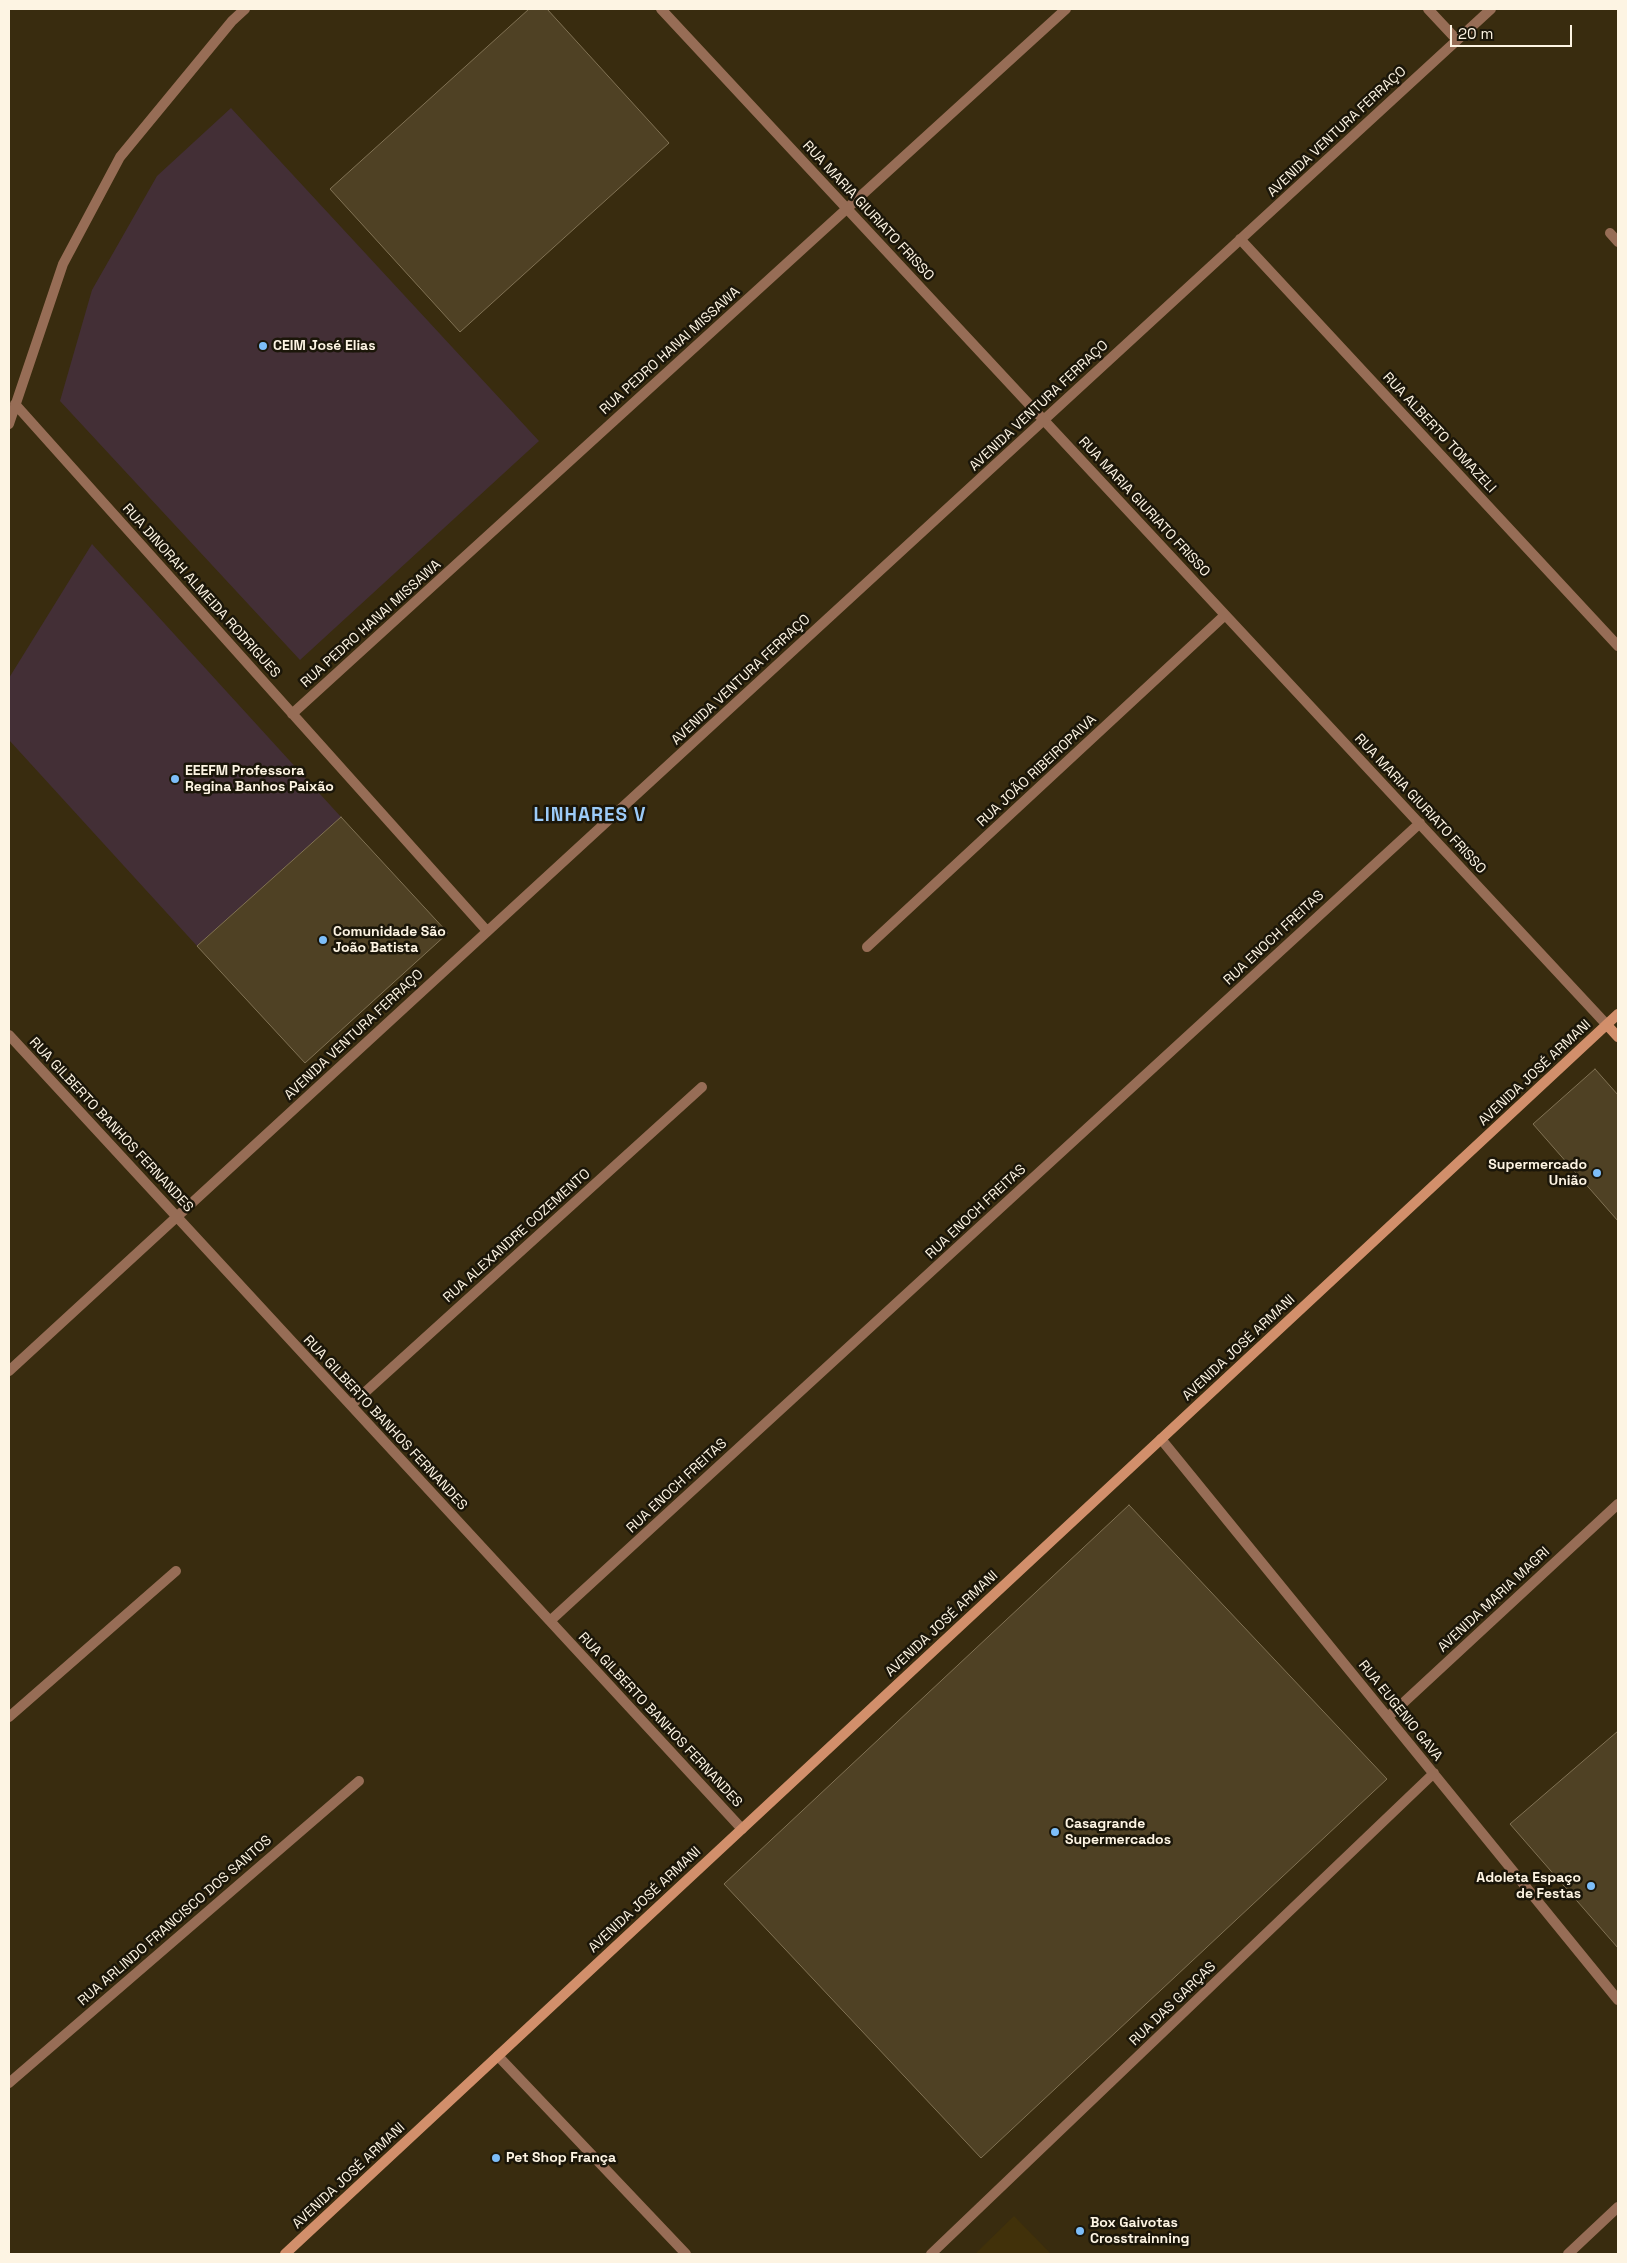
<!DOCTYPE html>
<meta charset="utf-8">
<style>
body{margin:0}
#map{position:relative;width:1627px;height:2263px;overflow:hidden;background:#392c0f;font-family:"Space Grotesk",sans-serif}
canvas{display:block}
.frame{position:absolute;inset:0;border:10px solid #fdf4e3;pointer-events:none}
.scale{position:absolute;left:1450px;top:25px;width:122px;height:22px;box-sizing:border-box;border:2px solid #fdf4e3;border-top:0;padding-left:6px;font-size:15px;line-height:18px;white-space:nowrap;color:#fdf4e3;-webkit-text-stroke:4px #1b1609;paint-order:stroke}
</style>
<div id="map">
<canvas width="1627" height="2263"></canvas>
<div class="frame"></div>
<div class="scale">20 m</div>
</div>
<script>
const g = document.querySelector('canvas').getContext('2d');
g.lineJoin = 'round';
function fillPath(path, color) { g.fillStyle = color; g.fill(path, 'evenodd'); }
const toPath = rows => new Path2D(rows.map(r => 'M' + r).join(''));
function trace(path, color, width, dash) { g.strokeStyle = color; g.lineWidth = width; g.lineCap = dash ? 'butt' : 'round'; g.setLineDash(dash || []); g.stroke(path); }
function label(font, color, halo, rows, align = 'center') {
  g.font = font + ' "Space Grotesk",sans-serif'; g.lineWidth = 5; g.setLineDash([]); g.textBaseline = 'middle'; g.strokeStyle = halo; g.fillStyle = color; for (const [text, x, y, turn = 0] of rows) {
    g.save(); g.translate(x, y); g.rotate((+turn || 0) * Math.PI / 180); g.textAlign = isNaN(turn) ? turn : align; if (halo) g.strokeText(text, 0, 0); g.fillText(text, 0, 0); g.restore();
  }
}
const built = toPath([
 [1014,2216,1051,2254,975,2254]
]);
const education = toPath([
 [231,108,539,441,300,660,60,401,92,290,157,176],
 [92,544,341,817,197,946,9,740,9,678]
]);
const building = toPath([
 [529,9,547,9,669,143,460,332,330,189,529,9],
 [341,817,448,933,305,1063,197,946,341,817],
 [1595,1069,1618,1095,1618,1221,1533,1124,1595,1069],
 [1129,1505,1387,1779,981,2158,724,1884,1129,1505],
 [1618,1731,1618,1948,1510,1824,1618,1731]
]);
const street = toPath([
 [661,9,1607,1025],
 [1428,9,1457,40],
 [1610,233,1618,242],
 [1240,239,1618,646],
 [15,404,487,931],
 [9,424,63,264,120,157,232,21,245,9],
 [292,714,1066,9],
 [867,947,1225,615],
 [9,1035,742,1829],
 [9,1371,1491,9],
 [351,1405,702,1087],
 [1161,1439,1618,2000],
 [550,1621,1420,823],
 [9,1717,176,1571],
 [1388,1717,1618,1504],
 [498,2056,686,2254],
 [9,2083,359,1781],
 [931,2254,1434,1773],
 [1568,2254,1618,2207]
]);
const secondary = toPath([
 [1607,1025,1618,1037],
 [285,2254,1618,1014]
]);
const markers = [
 [263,346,5,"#7dbef9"],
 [175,779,5,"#7dbef9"],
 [323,940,5,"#7dbef9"],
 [1597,1173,5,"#7dbef9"],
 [1055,1832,5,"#7dbef9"],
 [1591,1886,5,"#7dbef9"],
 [496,2158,5,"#7dbef9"],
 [1080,2231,5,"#7dbef9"]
];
const streetNames = [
 ["AVENIDA VENTURA FERRAÇO",1337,132,-43],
 ["RUA MARIA GIURIATO FRISSO",868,211,47],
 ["RUA PEDRO HANAI MISSAWA",670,351,-42],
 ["AVENIDA VENTURA FERRAÇO",1039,406,-43],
 ["RUA ALBERTO TOMAZELI",1439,433,47],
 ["RUA MARIA GIURIATO FRISSO",1144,507,47],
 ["RUA DINORAH ALMEIDA RODRIGUES",201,591,48],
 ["RUA PEDRO HANAI MISSAWA",371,624,-42],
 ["AVENIDA VENTURA FERRAÇO",741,680,-43],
 ["RUA JOÃO RIBEIROPAIVA",1037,771,-43],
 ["RUA MARIA GIURIATO FRISSO",1420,804,47],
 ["RUA ENOCH FREITAS",1274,938,-43],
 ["AVENIDA VENTURA FERRAÇO",354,1035,-43],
 ["AVENIDA JOSÉ ARMANI",1535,1073,-43],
 ["RUA GILBERTO BANHOS FERNANDES",111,1125,47],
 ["RUA ENOCH FREITAS",976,1212,-43],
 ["RUA ALEXANDRE COZEMENTO",517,1236,-42],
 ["AVENIDA JOSÉ ARMANI",1239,1348,-43],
 ["RUA GILBERTO BANHOS FERNANDES",385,1423,47],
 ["RUA ENOCH FREITAS",677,1486,-43],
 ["AVENIDA MARIA MAGRI",1494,1600,-43],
 ["AVENIDA JOSÉ ARMANI",942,1624,-43],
 ["RUA EUGENIO GAVA",1400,1711,51],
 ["RUA GILBERTO BANHOS FERNANDES",660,1720,47],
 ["AVENIDA JOSÉ ARMANI",645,1900,-43],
 ["RUA ARLINDO FRANCISCO DOS SANTOS",175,1921,-41],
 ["RUA DAS GARÇAS",1173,2004,-44],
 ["AVENIDA JOSÉ ARMANI",349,2176,-43]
];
const poiNames = [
 ["CEIM José Elias",273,346],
 ["EEEFM Professora",185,771],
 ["Regina Banhos Paixão",185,787],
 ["Comunidade São",333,932],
 ["João Batista",333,948],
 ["Supermercado",1587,1165,"right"],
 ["União",1587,1181,"right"],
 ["Casagrande",1065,1824],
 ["Supermercados",1065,1840],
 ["Adoleta Espaço",1581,1878,"right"],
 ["de Festas",1581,1894,"right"],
 ["Pet Shop França",506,2158],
 ["Box Gaivotas",1090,2223],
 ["Crosstrainning",1090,2239]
];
const districtNames = [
 ["LINHARES V",590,816]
];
fillPath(built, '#41310a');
fillPath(education, '#432f36');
fillPath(building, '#4f4124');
trace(building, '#817254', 1);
trace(street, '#976d56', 10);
trace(secondary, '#d28f6b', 10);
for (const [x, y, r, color] of markers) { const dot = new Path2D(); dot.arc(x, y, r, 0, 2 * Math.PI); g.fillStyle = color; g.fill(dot); trace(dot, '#1b1609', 2); }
label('14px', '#fdf4e3', '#1b1609', streetNames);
label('bold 14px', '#fdf4e3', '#1b1609', poiNames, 'left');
g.letterSpacing = '1px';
label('bold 19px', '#9ccbf8', '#1b1609', districtNames);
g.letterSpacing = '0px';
</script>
